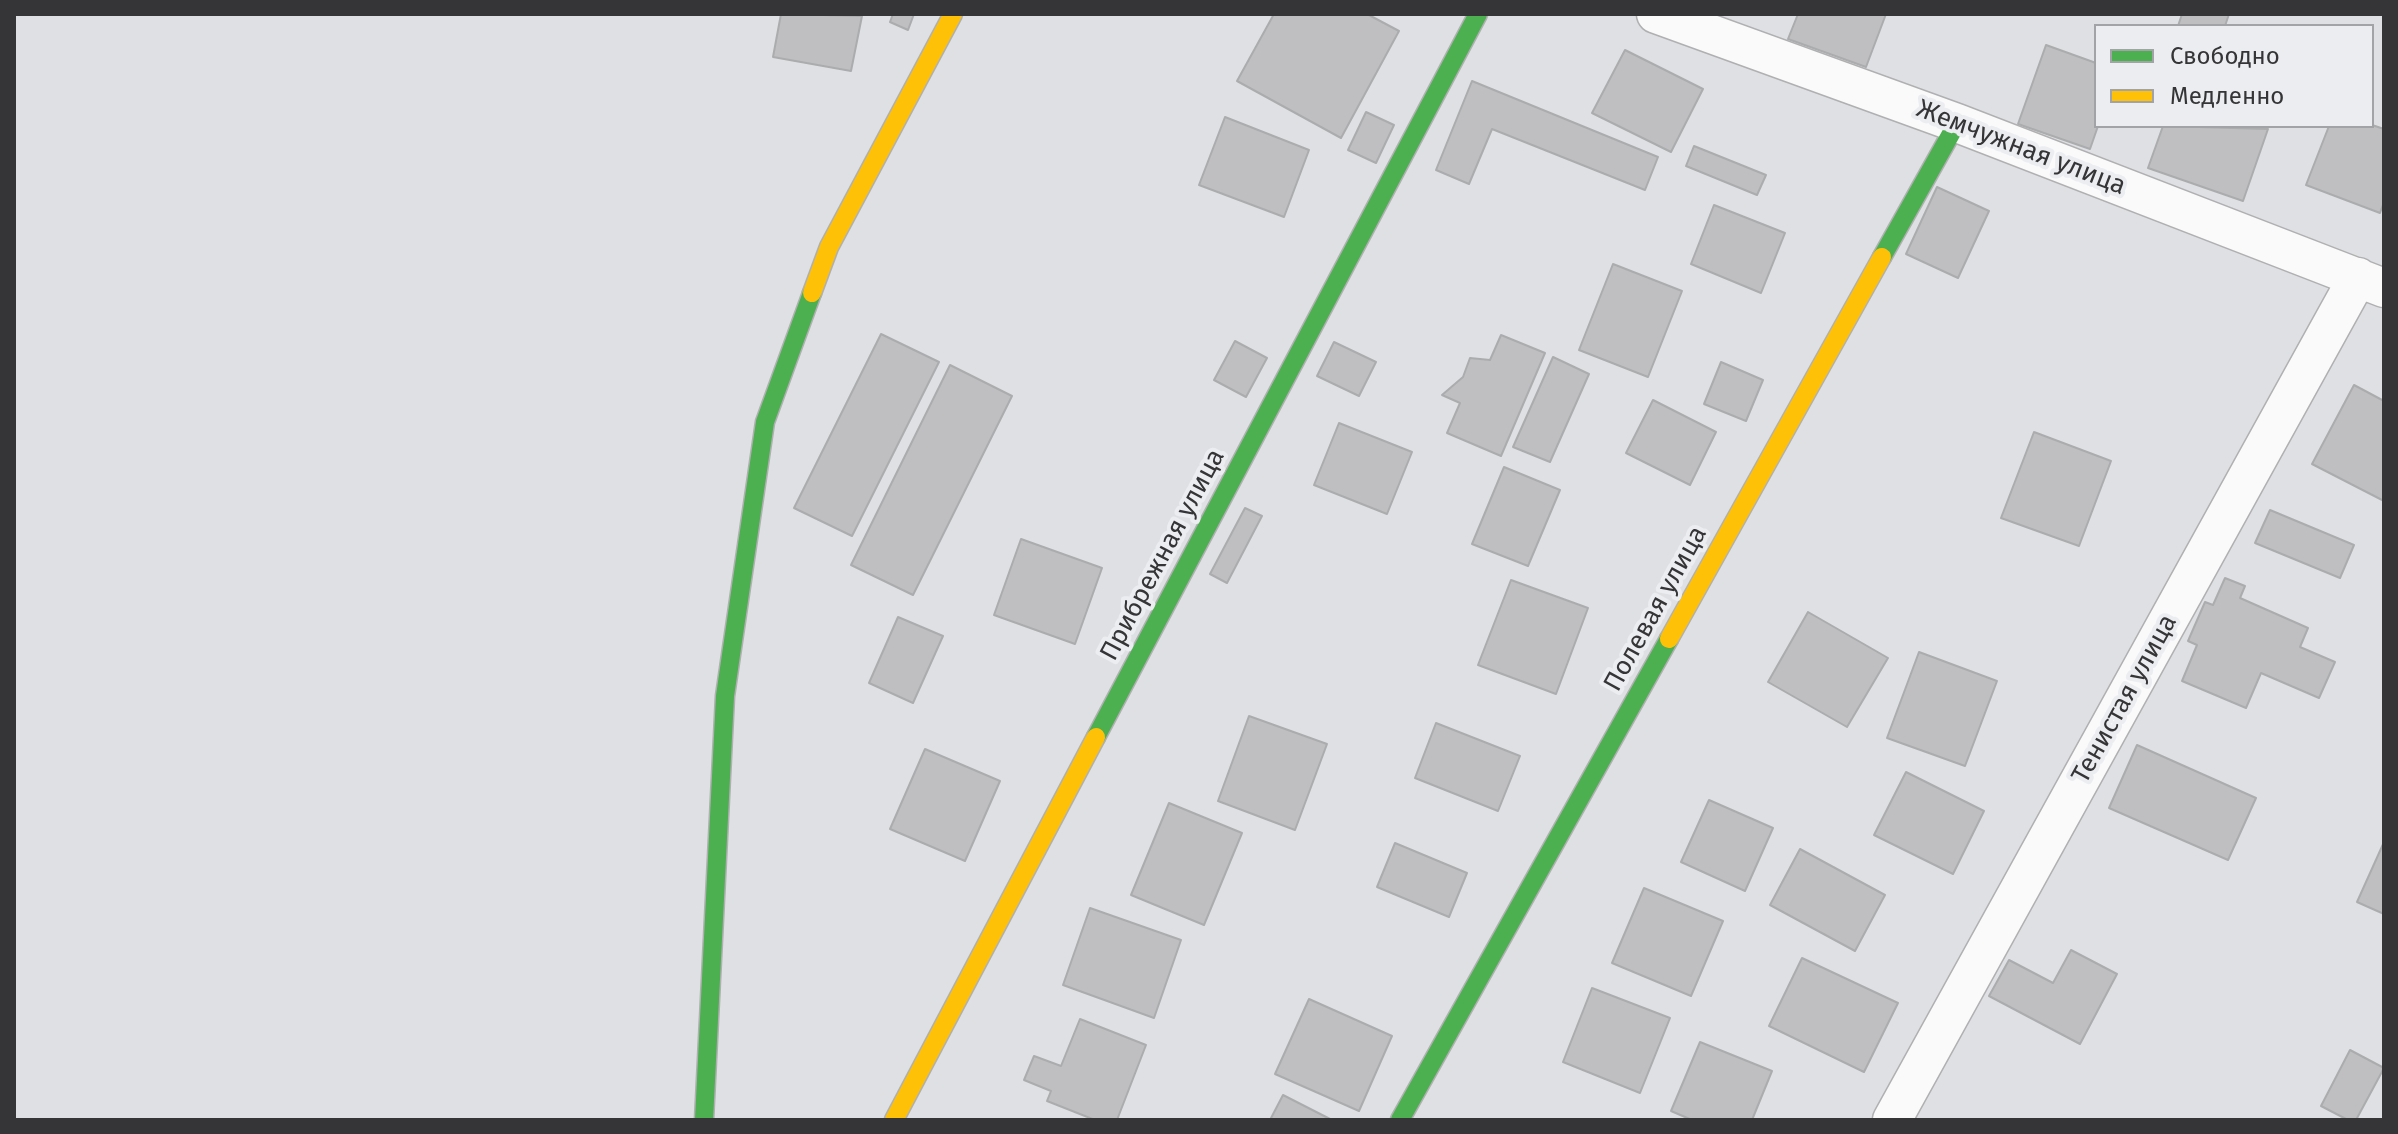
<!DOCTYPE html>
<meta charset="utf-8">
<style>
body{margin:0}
#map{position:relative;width:2398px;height:1134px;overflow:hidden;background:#dfe0e3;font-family:"Fira Sans",sans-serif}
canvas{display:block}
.frame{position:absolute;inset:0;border:16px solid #353537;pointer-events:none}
.legend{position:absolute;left:2094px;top:24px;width:280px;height:104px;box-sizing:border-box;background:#ebedf1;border:2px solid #a2a3a7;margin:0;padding:10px 14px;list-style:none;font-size:24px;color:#353537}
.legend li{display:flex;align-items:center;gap:16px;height:40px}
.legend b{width:40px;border:2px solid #a2a3a7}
</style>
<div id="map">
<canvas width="2398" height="1134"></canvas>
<div class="frame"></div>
<ul class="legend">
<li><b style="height:10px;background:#4caf50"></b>Свободно</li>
<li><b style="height:10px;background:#ffc107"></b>Медленно</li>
</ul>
</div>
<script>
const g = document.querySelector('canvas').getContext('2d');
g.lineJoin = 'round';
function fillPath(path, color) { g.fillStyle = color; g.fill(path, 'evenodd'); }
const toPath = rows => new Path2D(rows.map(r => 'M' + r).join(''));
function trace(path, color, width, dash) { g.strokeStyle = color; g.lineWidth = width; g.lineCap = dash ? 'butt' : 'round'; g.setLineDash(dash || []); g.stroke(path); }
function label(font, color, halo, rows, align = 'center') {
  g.font = font + ' "Fira Sans",sans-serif'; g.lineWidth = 8; g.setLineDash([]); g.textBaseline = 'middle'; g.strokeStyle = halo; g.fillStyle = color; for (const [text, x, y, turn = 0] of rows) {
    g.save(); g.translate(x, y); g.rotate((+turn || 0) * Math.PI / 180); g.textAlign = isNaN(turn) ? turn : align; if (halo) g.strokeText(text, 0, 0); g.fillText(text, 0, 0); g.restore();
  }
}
const building = toPath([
 [781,14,862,16,851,71,773,57,781,14],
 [893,14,914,14,908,30,890,22,893,14],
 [1274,14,1367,14,1399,31,1341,138,1237,81,1274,14],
 [1798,14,1886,14,1866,67,1788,39,1798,14],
 [2182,14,2229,14,2225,26,2178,26,2182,14],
 [2046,45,2096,63,2098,126,2090,149,2018,124,2046,45],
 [1625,50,1703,89,1671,152,1592,113,1625,50],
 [1472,81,1658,157,1645,190,1492,129,1469,184,1436,170,1472,81],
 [1366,112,1394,125,1376,163,1348,150,1366,112],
 [1225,117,1309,150,1284,217,1199,185,1225,117],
 [2372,125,2384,129,2384,202,2380,213,2306,185,2329,126,2372,125],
 [2163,126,2268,129,2243,201,2148,168,2163,126],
 [1694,146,1766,175,1757,195,1686,166,1694,146],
 [1937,187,1989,211,1958,278,1906,254,1937,187],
 [1714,205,1785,233,1761,293,1691,264,1714,205],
 [1613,264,1682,291,1648,377,1579,350,1613,264],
 [881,334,939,362,852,536,794,508,881,334],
 [1501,335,1545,353,1501,456,1447,433,1460,403,1442,395,1463,377,1470,358,1490,360,1501,335],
 [1235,341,1267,358,1246,397,1214,380,1235,341],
 [1334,342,1376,362,1359,396,1317,376,1334,342],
 [1553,357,1589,374,1550,462,1513,447,1553,357],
 [1721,362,1763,380,1746,421,1704,404,1721,362],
 [950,365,1012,396,913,595,851,565,950,365],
 [2354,385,2384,401,2384,501,2312,464,2354,385],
 [1653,400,1716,432,1690,485,1626,453,1653,400],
 [1339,423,1412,452,1387,514,1314,485,1339,423],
 [2034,432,2111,461,2079,546,2001,518,2034,432],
 [1504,467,1560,490,1528,566,1472,544,1504,467],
 [1245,508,1262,516,1227,583,1210,574,1245,508],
 [2270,510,2354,545,2340,578,2255,543,2270,510],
 [1021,539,1102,568,1075,644,994,615,1021,539],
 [2225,578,2245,586,2240,598,2308,628,2300,647,2335,662,2319,698,2261,673,2246,708,2182,681,2197,645,2188,641,2205,602,2213,605,2225,578],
 [1511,580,1588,608,1556,694,1478,665,1511,580],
 [1808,612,1888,658,1847,727,1768,682,1808,612],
 [898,617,943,636,913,703,869,683,898,617],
 [1919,652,1997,681,1965,766,1887,738,1919,652],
 [1249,716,1327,744,1295,830,1218,801,1249,716],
 [1436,723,1520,756,1498,811,1415,778,1436,723],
 [2137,745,2256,798,2228,860,2109,808,2137,745],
 [925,749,1000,781,965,861,890,829,925,749],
 [1906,772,1984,811,1953,874,1874,835,1906,772],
 [1709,800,1773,828,1745,891,1681,862,1709,800],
 [1169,803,1242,833,1204,925,1131,895,1169,803],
 [2384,842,2384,914,2357,902,2384,842],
 [1395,843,1467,873,1449,917,1377,887,1395,843],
 [1800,849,1885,895,1855,951,1770,905,1800,849],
 [1644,888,1723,921,1691,996,1612,963,1644,888],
 [1090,908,1181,940,1154,1018,1063,985,1090,908],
 [2071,950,2117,974,2080,1044,1989,996,2009,960,2053,983,2071,950],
 [1802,958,1898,1003,1864,1072,1769,1026,1802,958],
 [1592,988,1670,1018,1640,1093,1563,1062,1592,988],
 [1309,999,1392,1036,1359,1111,1275,1074,1309,999],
 [1080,1019,1146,1045,1117,1120,1095,1120,1047,1101,1051,1091,1024,1080,1034,1056,1061,1066,1080,1019],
 [1700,1042,1772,1071,1752,1120,1692,1120,1671,1111,1700,1042],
 [2350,1050,2384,1068,2356,1120,2348,1120,2321,1106,2350,1050],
 [1283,1095,1332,1120,1270,1120,1283,1095]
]);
const street = toPath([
 [1656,14,1957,123,2384,288],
 [1892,1120,2358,277]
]);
const fast = toPath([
 [1882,257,1957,123],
 [1096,737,1478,14],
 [704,1120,725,696,765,422,812,293],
 [1400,1120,1669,639]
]);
const slow = toPath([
 [812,293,829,247,953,14],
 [1669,639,1882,257],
 [894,1120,1096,737]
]);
const streetNames = [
 ["Жемчужная улица",2021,148,21],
 ["Прибрежная улица",1163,555,-62],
 ["Полевая улица",1656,609,-61],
 ["Тенистая улица",2125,699,-61]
];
fillPath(building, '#bfbfc1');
trace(building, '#abacae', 2);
trace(street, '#b0b0b2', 41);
trace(fast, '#b0b0b2', 21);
trace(slow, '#b0b0b2', 21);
trace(street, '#fafafb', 38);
trace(fast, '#4caf50', 18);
trace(slow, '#ffc107', 18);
label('26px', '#353537', '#ebedf1', streetNames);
</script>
